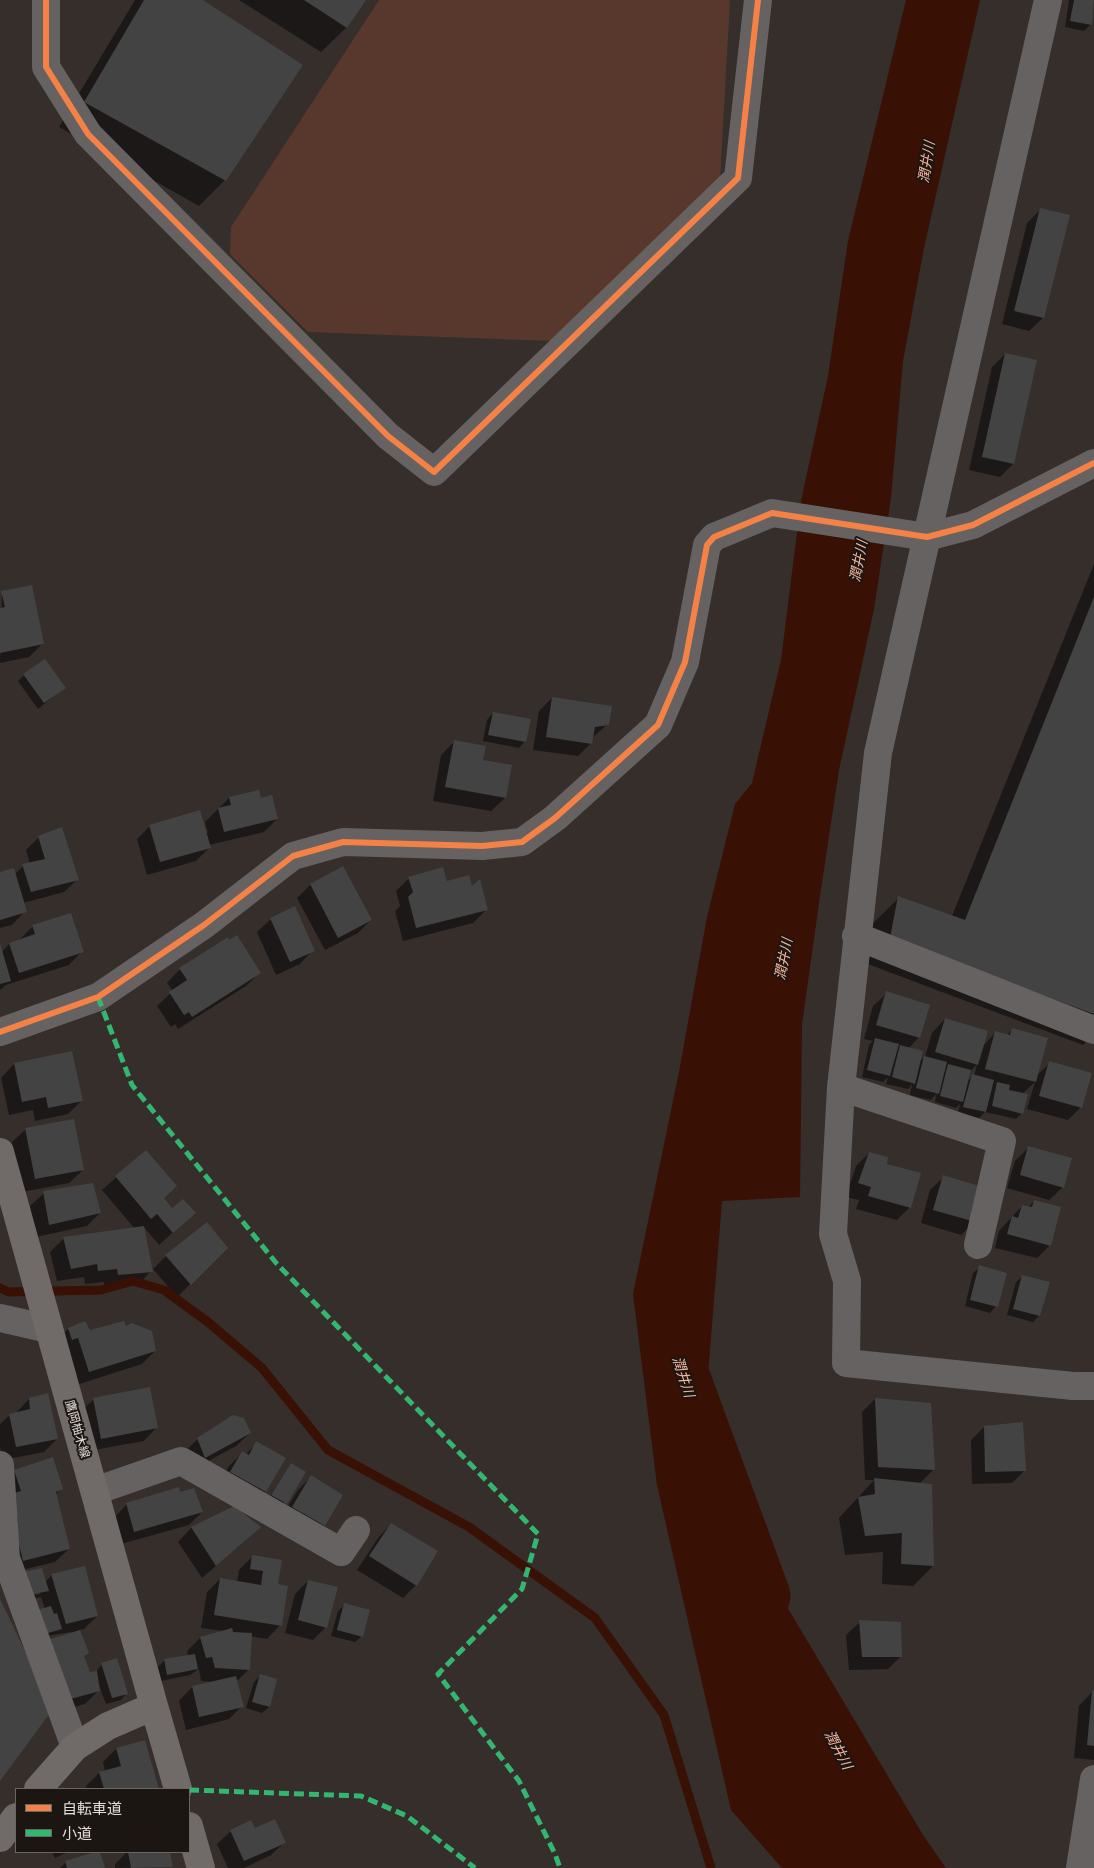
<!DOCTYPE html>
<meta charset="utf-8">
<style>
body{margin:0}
#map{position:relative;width:1094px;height:1868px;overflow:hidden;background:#352e2b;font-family:"Public Sans","Noto Sans JP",sans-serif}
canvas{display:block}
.legend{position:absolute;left:15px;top:1788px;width:175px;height:65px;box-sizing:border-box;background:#1c1613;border:1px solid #6c6562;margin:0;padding:6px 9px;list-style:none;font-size:15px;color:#e5dcd9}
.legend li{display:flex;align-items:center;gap:10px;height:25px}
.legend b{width:25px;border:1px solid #6c6562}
</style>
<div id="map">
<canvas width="1094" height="1868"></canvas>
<ul class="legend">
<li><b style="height:6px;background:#f48246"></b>自転車道</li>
<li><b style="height:6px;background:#33b770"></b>小道</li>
</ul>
</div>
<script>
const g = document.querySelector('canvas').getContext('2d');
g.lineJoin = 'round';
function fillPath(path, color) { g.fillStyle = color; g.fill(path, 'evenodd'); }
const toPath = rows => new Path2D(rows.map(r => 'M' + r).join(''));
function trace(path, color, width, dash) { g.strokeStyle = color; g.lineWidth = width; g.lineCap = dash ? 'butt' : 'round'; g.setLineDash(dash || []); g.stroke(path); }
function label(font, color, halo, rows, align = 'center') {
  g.font = font + ' "Public Sans","Noto Sans JP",sans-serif'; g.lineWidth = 4; g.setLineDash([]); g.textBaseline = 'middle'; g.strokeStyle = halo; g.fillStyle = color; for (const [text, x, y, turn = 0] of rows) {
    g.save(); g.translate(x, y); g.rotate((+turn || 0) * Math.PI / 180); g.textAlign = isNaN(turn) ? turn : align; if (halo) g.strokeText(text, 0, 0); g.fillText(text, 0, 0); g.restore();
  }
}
const green = toPath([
 [379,0,730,0,720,180,552,341,308,332,230,254,231,227]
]);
const water = toPath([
 [906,0,980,0,924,248,903,361,891,498,874,609,839,770,821,889,802,1024,800,1197,722,1201,700,1474,743,1533,923,1835,946,1868,782,1868,731,1810,657,1485,633,1294,679,1072,707,917,735,804,752,783,781,660,801,501,828,376,848,241]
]);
const shadow = toPath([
 [135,0,201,0,225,180,199,206,59,127],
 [239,0,365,0,347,27,321,52],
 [1069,0,1094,0,1091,24,1084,31,1065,27],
 [1041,209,1043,318,1029,331,1002,324,1027,223],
 [1005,354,1013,464,1000,477,969,470,992,367],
 [1094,564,1094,1034,1083,1045,865,963,873,923,899,898,952,916],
 [2,592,42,644,29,657,0,663],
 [24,675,64,688,38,709,18,681],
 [552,698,608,724,592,738,591,743,578,756,533,750,539,711],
 [493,713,525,741,519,748,483,741,487,720],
 [455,741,482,761,510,766,505,798,491,811,433,801,441,755],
 [258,791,260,800,277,819,264,832,209,845,210,847,196,861,147,875,137,839,150,826,208,833,205,822,229,798],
 [39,837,78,879,64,892,23,903,25,911,12,925,0,928,0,873,15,874,23,866,30,864,26,850],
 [343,867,371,920,358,933,325,950,297,898,310,885],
 [409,878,471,888,487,909,473,923,403,941,395,911,400,906,396,891],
 [271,919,313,950,300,964,276,975,257,932],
 [33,926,82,951,69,965,6,985,0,990,0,946,2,952,9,944,19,940],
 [180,969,259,973,246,986,178,1029,175,1024,171,1027,157,1006,173,991,167,983],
 [887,993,919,1037,908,1049,919,1062,925,1057,932,1033,945,1019,983,1046,995,1033,1006,1036,1012,1030,1036,1076,1050,1063,1081,1107,1068,1120,1027,1109,1035,1082,1022,1094,1022,1113,1016,1119,985,1112,979,1118,958,1113,960,1104,956,1108,935,1102,936,1094,931,1100,910,1095,912,1084,908,1089,886,1084,888,1077,883,1082,862,1077,869,1045,873,1041,864,1039,873,1006],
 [977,1064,974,1076,968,1080,970,1072],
 [71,1052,81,1101,68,1114,35,1121,33,1110,9,1115,1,1078,14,1064],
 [26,1129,83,1170,69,1183,22,1192,12,1142],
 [1029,1147,1063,1187,1049,1200,1007,1188,1015,1161],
 [146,1151,163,1199,172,1209,194,1213,159,1245,143,1226,151,1271,138,1285,105,1288,104,1282,85,1284,84,1277,57,1281,50,1252,64,1238,135,1229,102,1190],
 [869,1153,886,1165,910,1207,897,1220,856,1209,859,1200,846,1197,856,1166],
 [944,1177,975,1222,961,1235,921,1223,930,1190],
 [44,1193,100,1213,87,1226,36,1237,30,1206],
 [1034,1201,1050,1245,1037,1258,995,1248,999,1231,1022,1206,1028,1208],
 [227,1248,177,1297,153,1269,166,1256],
 [980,1267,996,1306,990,1313,965,1306,973,1273],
 [1023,1276,1039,1316,1033,1322,1007,1315,1016,1282],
 [125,1327,155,1351,142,1364,76,1385,55,1342,68,1329,89,1331],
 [29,1399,57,1439,44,1452,3,1460,0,1446,0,1424,10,1415,16,1413],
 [94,1399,157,1427,144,1441,88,1451,80,1412],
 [875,1399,934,1469,919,1484,933,1566,913,1586,882,1584,883,1552,845,1555,839,1518,874,1480,865,1480,862,1412],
 [984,1427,1025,1470,1012,1483,972,1484,971,1440],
 [250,1433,236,1446,192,1470,184,1452,198,1439],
 [257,1443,284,1458,265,1492,252,1505,218,1486,229,1466,242,1453,245,1455],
 [291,1464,305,1473,279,1510,266,1502],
 [15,1471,62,1488,55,1495,69,1549,55,1562,10,1573,2,1484],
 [311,1477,341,1495,324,1525,310,1538,279,1521,298,1490],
 [179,1494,202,1512,189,1525,121,1544,114,1518,127,1504],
 [234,1508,246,1540,202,1578,178,1542,191,1528],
 [391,1524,416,1585,403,1598,357,1570,378,1538],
 [252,1557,277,1585,280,1625,267,1639,250,1636,249,1669,236,1682,242,1706,229,1719,186,1730,179,1701,192,1687,214,1682,201,1681,199,1669,190,1675,161,1681,158,1667,164,1661,188,1656,187,1651,200,1638,224,1631,201,1628,207,1592,220,1579,237,1582,239,1570],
 [84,1567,97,1616,84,1629,79,1630,88,1652,83,1657,89,1673,96,1672,102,1664,116,1660,127,1693,121,1700,106,1704,97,1680,99,1690,85,1704,48,1714,0,1779,0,1602,37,1674,31,1656,44,1643,71,1634,71,1632,52,1635,31,1642,25,1620,31,1613,45,1609,41,1597,17,1602,12,1581,18,1575,41,1569,45,1582,52,1575],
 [40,1592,40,1594,17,1598,17,1596],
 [308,1581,326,1627,313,1640,285,1633,295,1594],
 [345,1604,362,1636,355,1642,331,1636,338,1611],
 [860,1622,901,1656,888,1669,849,1670,846,1635],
 [260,1676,276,1680,269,1707,262,1713,246,1708,254,1682],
 [1092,1692,1094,1693,1094,1760,1074,1758,1079,1706],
 [144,1742,157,1789,87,1789,86,1786,99,1773,105,1771,103,1762,116,1749],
 [254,1829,285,1842,271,1855,244,1868,228,1868,217,1844,231,1831],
 [52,1852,68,1852,55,1858],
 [99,1852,103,1868,60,1868,66,1862],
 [127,1852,169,1852,172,1867,115,1868,115,1864]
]);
const stream = toPath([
 [0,1288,9,1292,101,1290,133,1281,164,1290,208,1322,262,1368,328,1450,469,1527,595,1618,664,1715,711,1868]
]);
const river = toPath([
 [677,1362,763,1596]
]);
const building = toPath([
 [144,0,203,0,303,65,226,181,84,102],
 [304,0,366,0,347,28],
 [1074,0,1094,0,1092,25,1070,21],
 [1040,208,1070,215,1044,318,1014,311],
 [1005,353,1037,360,1014,464,982,457],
 [32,585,44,644,0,653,0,608,5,607,1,591],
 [1094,597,1094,1014,890,938,898,896,965,920],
 [45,659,66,688,44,703,23,674],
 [552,697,612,706,609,725,595,727,592,744,546,737],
 [493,712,531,719,526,742,488,735],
 [454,740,486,746,483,760,512,765,506,798,445,787],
 [259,790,261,798,272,795,278,819,224,832,218,808,231,805,229,797],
 [200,810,211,848,160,862,149,825],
 [62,827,79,880,31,892,22,864,45,859,38,836],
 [343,866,372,920,338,938,310,884],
 [443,867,447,881,469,875,472,886,480,879,488,910,416,928,408,897,413,892,408,877],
 [14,868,27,912,0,920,0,872],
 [295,906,315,951,290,962,270,918],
 [71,913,84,952,19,973,9,943,35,934,32,925],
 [237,935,261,973,192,1017,189,1012,184,1015,169,992,187,980,179,968,228,937,229,940],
 [0,943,11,981,0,984],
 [886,991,930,1005,920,1038,876,1025],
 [945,1018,988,1031,978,1065,935,1052],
 [1012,1028,1048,1038,1036,1082,985,1069,995,1031,1010,1035],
 [875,1038,899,1044,890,1076,867,1070],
 [900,1045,923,1051,915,1084,892,1077],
 [72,1051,83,1101,48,1108,46,1097,22,1102,14,1063],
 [924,1056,947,1062,939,1094,916,1088],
 [1049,1061,1092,1073,1082,1108,1039,1096],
 [948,1064,971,1070,963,1102,940,1096],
 [972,1074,994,1080,986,1112,963,1107],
 [997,1082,1010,1085,1009,1090,1028,1094,1023,1114,992,1106],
 [74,1119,84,1170,35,1179,25,1128],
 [1028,1146,1072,1158,1064,1188,1020,1175],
 [146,1150,177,1186,164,1198,172,1208,183,1199,196,1213,173,1233,157,1214,151,1219,115,1176],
 [869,1152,888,1157,887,1164,921,1173,911,1208,868,1196,871,1187,858,1183],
 [943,1175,986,1188,976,1222,933,1210],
 [93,1183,101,1213,49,1225,43,1191],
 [1034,1200,1061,1207,1051,1246,1007,1234,1012,1216,1018,1218,1022,1205,1032,1207],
 [207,1222,228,1248,191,1285,165,1255],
 [144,1226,153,1272,118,1275,117,1269,98,1271,97,1264,71,1269,63,1237],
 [979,1265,1007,1273,998,1307,970,1300],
 [1022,1275,1050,1282,1040,1316,1013,1309],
 [85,1321,90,1330,124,1321,126,1326,132,1323,152,1331,156,1351,89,1372,78,1338,72,1340,68,1328],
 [150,1387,158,1428,101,1439,93,1398],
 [48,1393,58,1439,16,1447,9,1414,30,1409,29,1398],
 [875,1398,931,1403,935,1470,878,1467],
 [233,1415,244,1418,251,1433,205,1458,197,1438],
 [1023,1422,1026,1471,985,1472,984,1426],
 [256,1441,286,1458,266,1492,230,1472,242,1451,249,1455],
 [53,1457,63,1489,56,1492,70,1549,23,1561,14,1523,18,1522,12,1494,21,1491,14,1470],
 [291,1463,306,1472,287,1504,271,1495],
 [311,1475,343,1495,325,1526,292,1507],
 [874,1478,932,1484,934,1566,901,1564,902,1533,865,1536,858,1497,875,1494],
 [179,1487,180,1492,194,1488,203,1512,134,1532,126,1503],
 [234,1506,261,1527,216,1566,191,1527],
 [391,1523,438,1551,417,1586,369,1556],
 [252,1555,282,1560,278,1584,288,1586,282,1626,214,1615,220,1578,261,1585,263,1571,250,1569],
 [85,1566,98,1616,66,1624,51,1574],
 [42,1568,49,1591,23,1596,17,1573],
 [308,1580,338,1587,327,1628,298,1620],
 [0,1599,53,1709,0,1781],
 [344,1603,370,1610,363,1637,337,1630],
 [51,1606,54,1614,57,1613,62,1629,38,1636,30,1612],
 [859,1620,901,1622,902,1657,862,1657],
 [232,1628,233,1632,252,1633,250,1670,215,1668,212,1657,206,1658,200,1637],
 [80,1630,89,1653,84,1656,90,1672,97,1671,100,1691,63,1701,44,1641],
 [195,1654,198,1669,167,1675,164,1659],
 [117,1658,128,1694,112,1698,101,1663],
 [260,1674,277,1679,270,1707,252,1702],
 [236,1676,244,1707,199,1717,192,1686],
 [1092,1691,1094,1691,1094,1746,1087,1745],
 [145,1740,159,1789,104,1789,99,1772,121,1766,116,1748],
 [275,1819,286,1843,244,1861,230,1830,251,1820,255,1828],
 [95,1852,100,1852,105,1868,67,1868,65,1861],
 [128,1852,170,1852,173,1867,131,1868]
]);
const minor = toPath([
 [46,0,46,67,88,134,388,436,434,472,738,178,758,0],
 [1048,0,878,753,841,1087,833,1234,847,1281,846,1363,1073,1386,1094,1386],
 [856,936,1094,1030],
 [0,1032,98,997,204,925,293,856,343,842,482,846,522,842,555,818,658,725,685,662,707,545,714,537,772,513,927,537,973,525,1094,463],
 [841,1087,1002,1141,978,1245],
 [0,1318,49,1329],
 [0,1465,6,1558,75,1747],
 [95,1491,181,1461,341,1552,356,1530],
 [1080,1868,1094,1779]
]);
const major = toPath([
 [0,1152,154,1706],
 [38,1789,75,1747,108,1726,154,1706,178,1789],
 [189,1826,201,1868],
 [0,1838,16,1817]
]);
const quiet = toPath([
 [98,997,132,1085,277,1264,538,1534,522,1589,438,1674,519,1781,555,1854,560,1868],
 [189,1790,361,1796,407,1816,475,1868]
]);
const cycleway = toPath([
 [46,0,46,67,88,134,388,436,434,472,738,178,758,0],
 [0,1032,98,997,204,925,293,856,343,842,482,846,522,842,555,818,658,725,685,662,707,545,714,537,772,513,927,537,973,525,1094,463]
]);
const streetNames = [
 ["鷹岡柚木線",77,1429,74]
];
const waterNames = [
 ["潤井川",927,162,-81],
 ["潤井川",859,561,-79],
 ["潤井川",784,959,-79],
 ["潤井川",683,1377,72],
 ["潤井川",838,1750,62]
];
fillPath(green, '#58382c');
fillPath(water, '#381004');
fillPath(shadow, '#0007');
trace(stream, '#381004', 9);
trace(river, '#381004', 55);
fillPath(building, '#444343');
trace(minor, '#656261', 28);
trace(major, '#706a69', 28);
trace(quiet, '#33b770', 5, [10, 5]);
trace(cycleway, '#f48246', 6);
label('12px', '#e5dcd9', '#1c1613', streetNames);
label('italic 14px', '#f7b69e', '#1c1613', waterNames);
</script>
